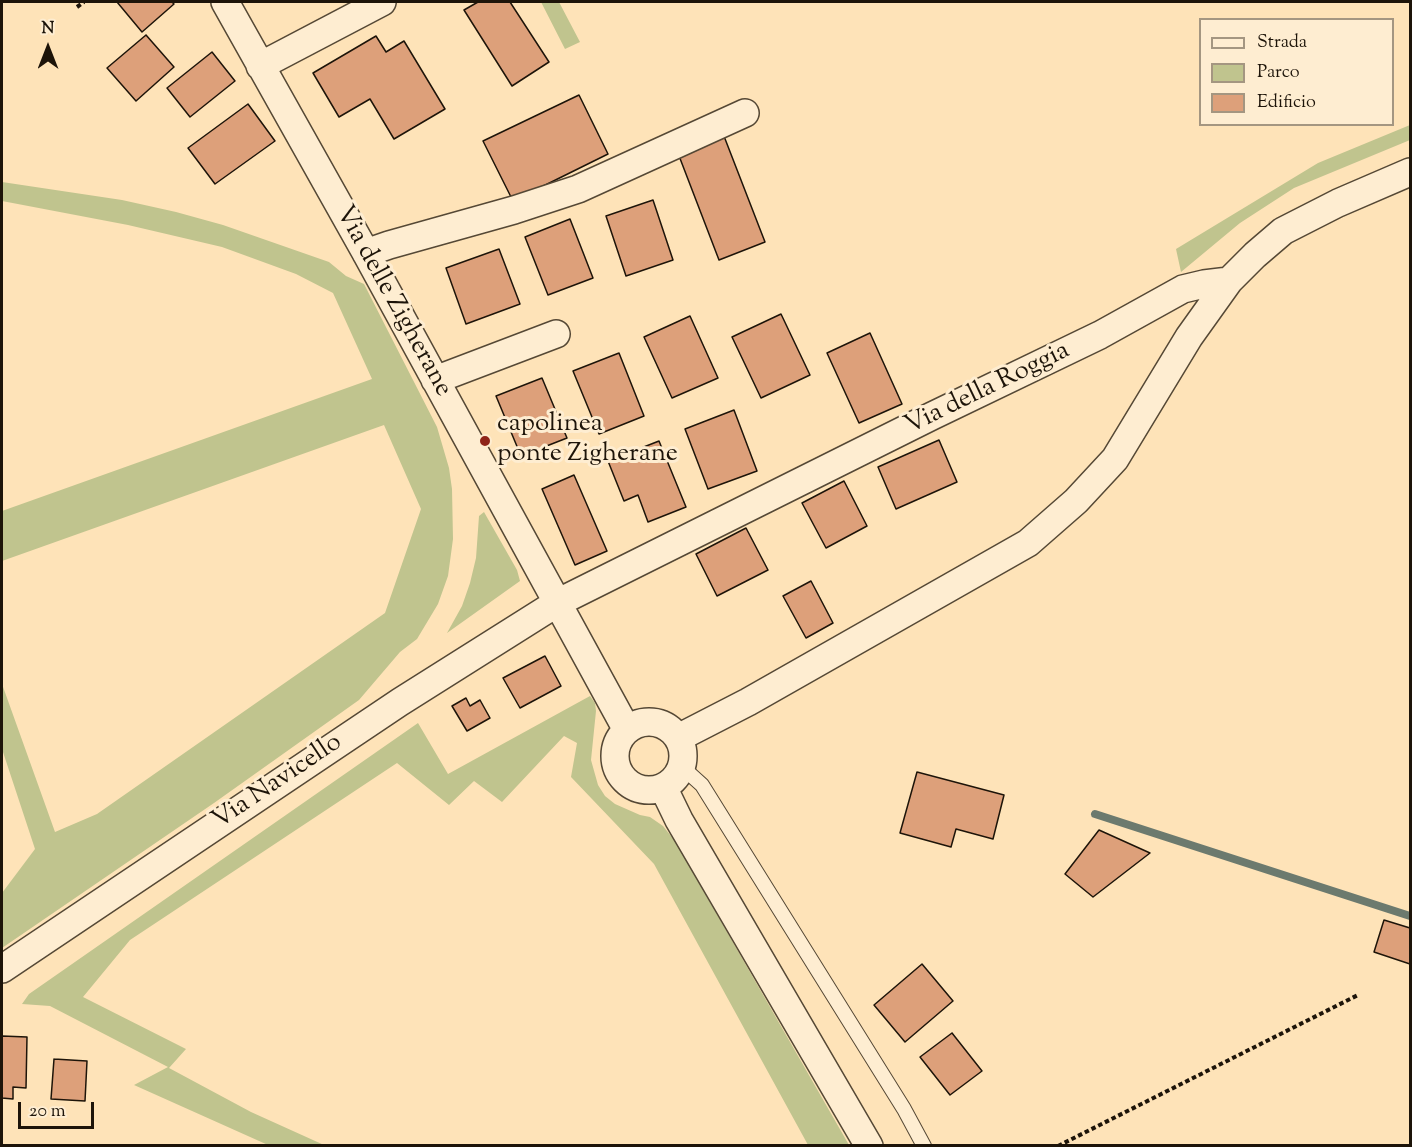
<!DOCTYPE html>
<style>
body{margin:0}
#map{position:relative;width:1412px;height:1147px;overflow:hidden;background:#fee3b8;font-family:"Sorts Mill Goudy",serif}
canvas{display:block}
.frame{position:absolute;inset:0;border:3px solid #1d1409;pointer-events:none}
.legend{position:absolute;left:1199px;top:18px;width:195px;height:108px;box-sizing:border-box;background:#feedd1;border:2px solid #a49681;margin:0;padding:8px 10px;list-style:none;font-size:18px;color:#1d1409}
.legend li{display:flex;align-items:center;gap:12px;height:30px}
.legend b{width:30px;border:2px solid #a49681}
.north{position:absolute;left:18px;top:18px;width:60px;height:60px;-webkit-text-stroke:4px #feedd1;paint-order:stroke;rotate:0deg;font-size:16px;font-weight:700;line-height:24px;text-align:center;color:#1d1409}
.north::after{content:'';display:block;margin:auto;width:21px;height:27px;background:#1d1409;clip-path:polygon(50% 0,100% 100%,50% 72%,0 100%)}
.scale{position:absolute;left:18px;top:1102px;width:76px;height:27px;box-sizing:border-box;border:3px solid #1d1409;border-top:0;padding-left:8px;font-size:18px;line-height:21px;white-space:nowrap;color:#1d1409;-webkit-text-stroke:4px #feedd1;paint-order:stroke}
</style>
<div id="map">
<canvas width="1412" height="1147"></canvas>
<div class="frame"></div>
<ul class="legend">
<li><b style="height:8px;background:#feedd1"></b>Strada</li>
<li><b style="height:16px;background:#c0c48e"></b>Parco</li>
<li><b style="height:16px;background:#dda07a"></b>Edificio</li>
</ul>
<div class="north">N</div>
<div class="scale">20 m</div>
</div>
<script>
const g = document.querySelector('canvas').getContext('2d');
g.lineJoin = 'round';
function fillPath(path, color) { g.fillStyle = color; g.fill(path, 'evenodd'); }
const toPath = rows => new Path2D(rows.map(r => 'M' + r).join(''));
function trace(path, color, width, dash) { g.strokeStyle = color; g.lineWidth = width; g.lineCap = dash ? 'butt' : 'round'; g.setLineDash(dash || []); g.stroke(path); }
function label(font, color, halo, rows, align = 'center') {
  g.font = font + ' "Sorts Mill Goudy",serif'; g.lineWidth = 6; g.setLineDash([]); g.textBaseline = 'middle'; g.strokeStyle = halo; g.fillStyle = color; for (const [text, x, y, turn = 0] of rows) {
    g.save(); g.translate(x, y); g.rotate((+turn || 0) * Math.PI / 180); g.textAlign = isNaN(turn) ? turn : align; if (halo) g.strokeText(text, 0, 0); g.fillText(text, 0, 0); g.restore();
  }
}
const green = toPath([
 [541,2,559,2,580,42,565,49],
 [1410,125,1410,140,1294,188,1240,223,1181,272,1176,249,1318,163],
 [2,182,122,200,176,212,223,225,329,262,346,276,364,284,437,427,449,468,452,489,453,539,448,576,438,604,417,639,400,652,359,700,214,803,2,948,2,893,35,849,2,749,2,684,55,832,97,814,385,613,421,509,384,425,2,561,2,511,372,379,333,293,296,274,222,247,128,225,2,201],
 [484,512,517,570,520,581,447,633,462,606,470,583,476,558,479,516],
 [590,696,595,703,596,711,591,760,598,785,605,796,615,804,640,815,650,817,663,826,675,841,849,1145,808,1145,654,864,571,777,577,743,564,736,502,802,474,781,449,805,397,763,130,940,83,997,186,1049,169,1068,251,1112,324,1145,268,1145,134,1085,168,1067,50,1006,22,1004,29,994,418,723,448,774]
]);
const stream = toPath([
 [1095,814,1410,916]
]);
const building = toPath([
 [117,2,172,2,174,4,142,32,117,2],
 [478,2,510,2,549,62,512,86,464,10,478,2],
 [146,35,174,67,136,101,107,68,146,35],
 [376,36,386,52,404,41,445,109,394,139,370,99,339,117,313,73,376,36],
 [212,52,235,81,190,117,167,88,212,52],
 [579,95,608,154,513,201,483,141,579,95],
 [248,104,275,141,215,184,188,148,248,104],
 [722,131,765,242,719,260,676,148,722,131],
 [653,200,673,260,626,276,606,216,653,200],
 [570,219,593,278,548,295,525,237,570,219],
 [499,249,520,304,466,324,446,268,499,249],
 [781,314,810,375,761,398,732,337,781,314],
 [690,316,718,378,672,398,644,337,690,316],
 [870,333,902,404,859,423,827,353,870,333],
 [619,353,644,416,599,434,573,371,619,353],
 [542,378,567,438,521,456,496,396,542,378],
 [734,410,757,471,708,489,685,429,734,410],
 [939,440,957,482,896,509,878,467,939,440],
 [659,441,686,507,648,522,638,495,624,501,608,461,659,441],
 [574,475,607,551,575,565,542,489,574,475],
 [844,481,867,526,826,548,802,503,844,481],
 [746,528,768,570,717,596,696,554,746,528],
 [811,581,833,623,806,638,783,596,811,581],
 [545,656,561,686,520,708,503,678,545,656],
 [466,698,470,706,480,700,490,718,467,731,452,706,466,698],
 [917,772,1004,795,993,839,956,829,951,847,900,833,917,772],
 [1099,830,1150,853,1093,897,1065,874,1099,830],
 [1384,920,1410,928,1410,964,1374,952,1384,920],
 [922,964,953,1001,905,1042,874,1005,922,964],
 [952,1033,982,1071,950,1095,920,1057,952,1033],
 [2,1036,27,1037,26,1088,13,1087,13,1099,2,1098,2,1036],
 [54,1059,87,1061,85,1101,51,1099,54,1059]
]);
const path = toPath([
 [77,7,84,2],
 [1058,1146,1358,995]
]);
const lane = toPath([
 [681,766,702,785,904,1109,924,1146]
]);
const street = toPath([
 [225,2,366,253,627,730],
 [260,66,382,2],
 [366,253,389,245,514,210,578,189,745,113],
 [435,380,556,334],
 '615 756a34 34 0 1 1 68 0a34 34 0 1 1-68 0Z',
 [678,738,748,702,1028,543,1076,501,1115,459,1189,337,1229,281,1255,255,1283,231,1338,203,1410,172],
 [663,787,679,820,869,1146],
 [2,969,400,702,557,603,932,416,1100,335,1183,289,1204,284,1229,281]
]);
const markers = [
 [485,441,6,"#8f2418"]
];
const streetNames = [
 ["Via delle Zigherane",392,302,61],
 ["Via della Roggia",988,390,-26],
 ["Via Navicello",278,783,-34]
];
const poiNames = [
 ["capolinea",497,426],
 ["ponte Zigherane",497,456]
];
fillPath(green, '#c0c48e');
trace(stream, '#6c7a6e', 8);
fillPath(building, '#dda07a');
trace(building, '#1d1409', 1.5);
trace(lane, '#554835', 16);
trace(street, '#554835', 30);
trace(path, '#1d1409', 4, [4.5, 3]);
trace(lane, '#feedd1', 14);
trace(street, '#feedd1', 27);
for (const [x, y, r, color] of markers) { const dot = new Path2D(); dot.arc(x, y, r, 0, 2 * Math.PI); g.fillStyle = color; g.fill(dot); trace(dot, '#feedd1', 2); }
label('26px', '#1d1409', '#feedd1', streetNames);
label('26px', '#1d1409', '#feedd1', poiNames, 'left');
</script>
